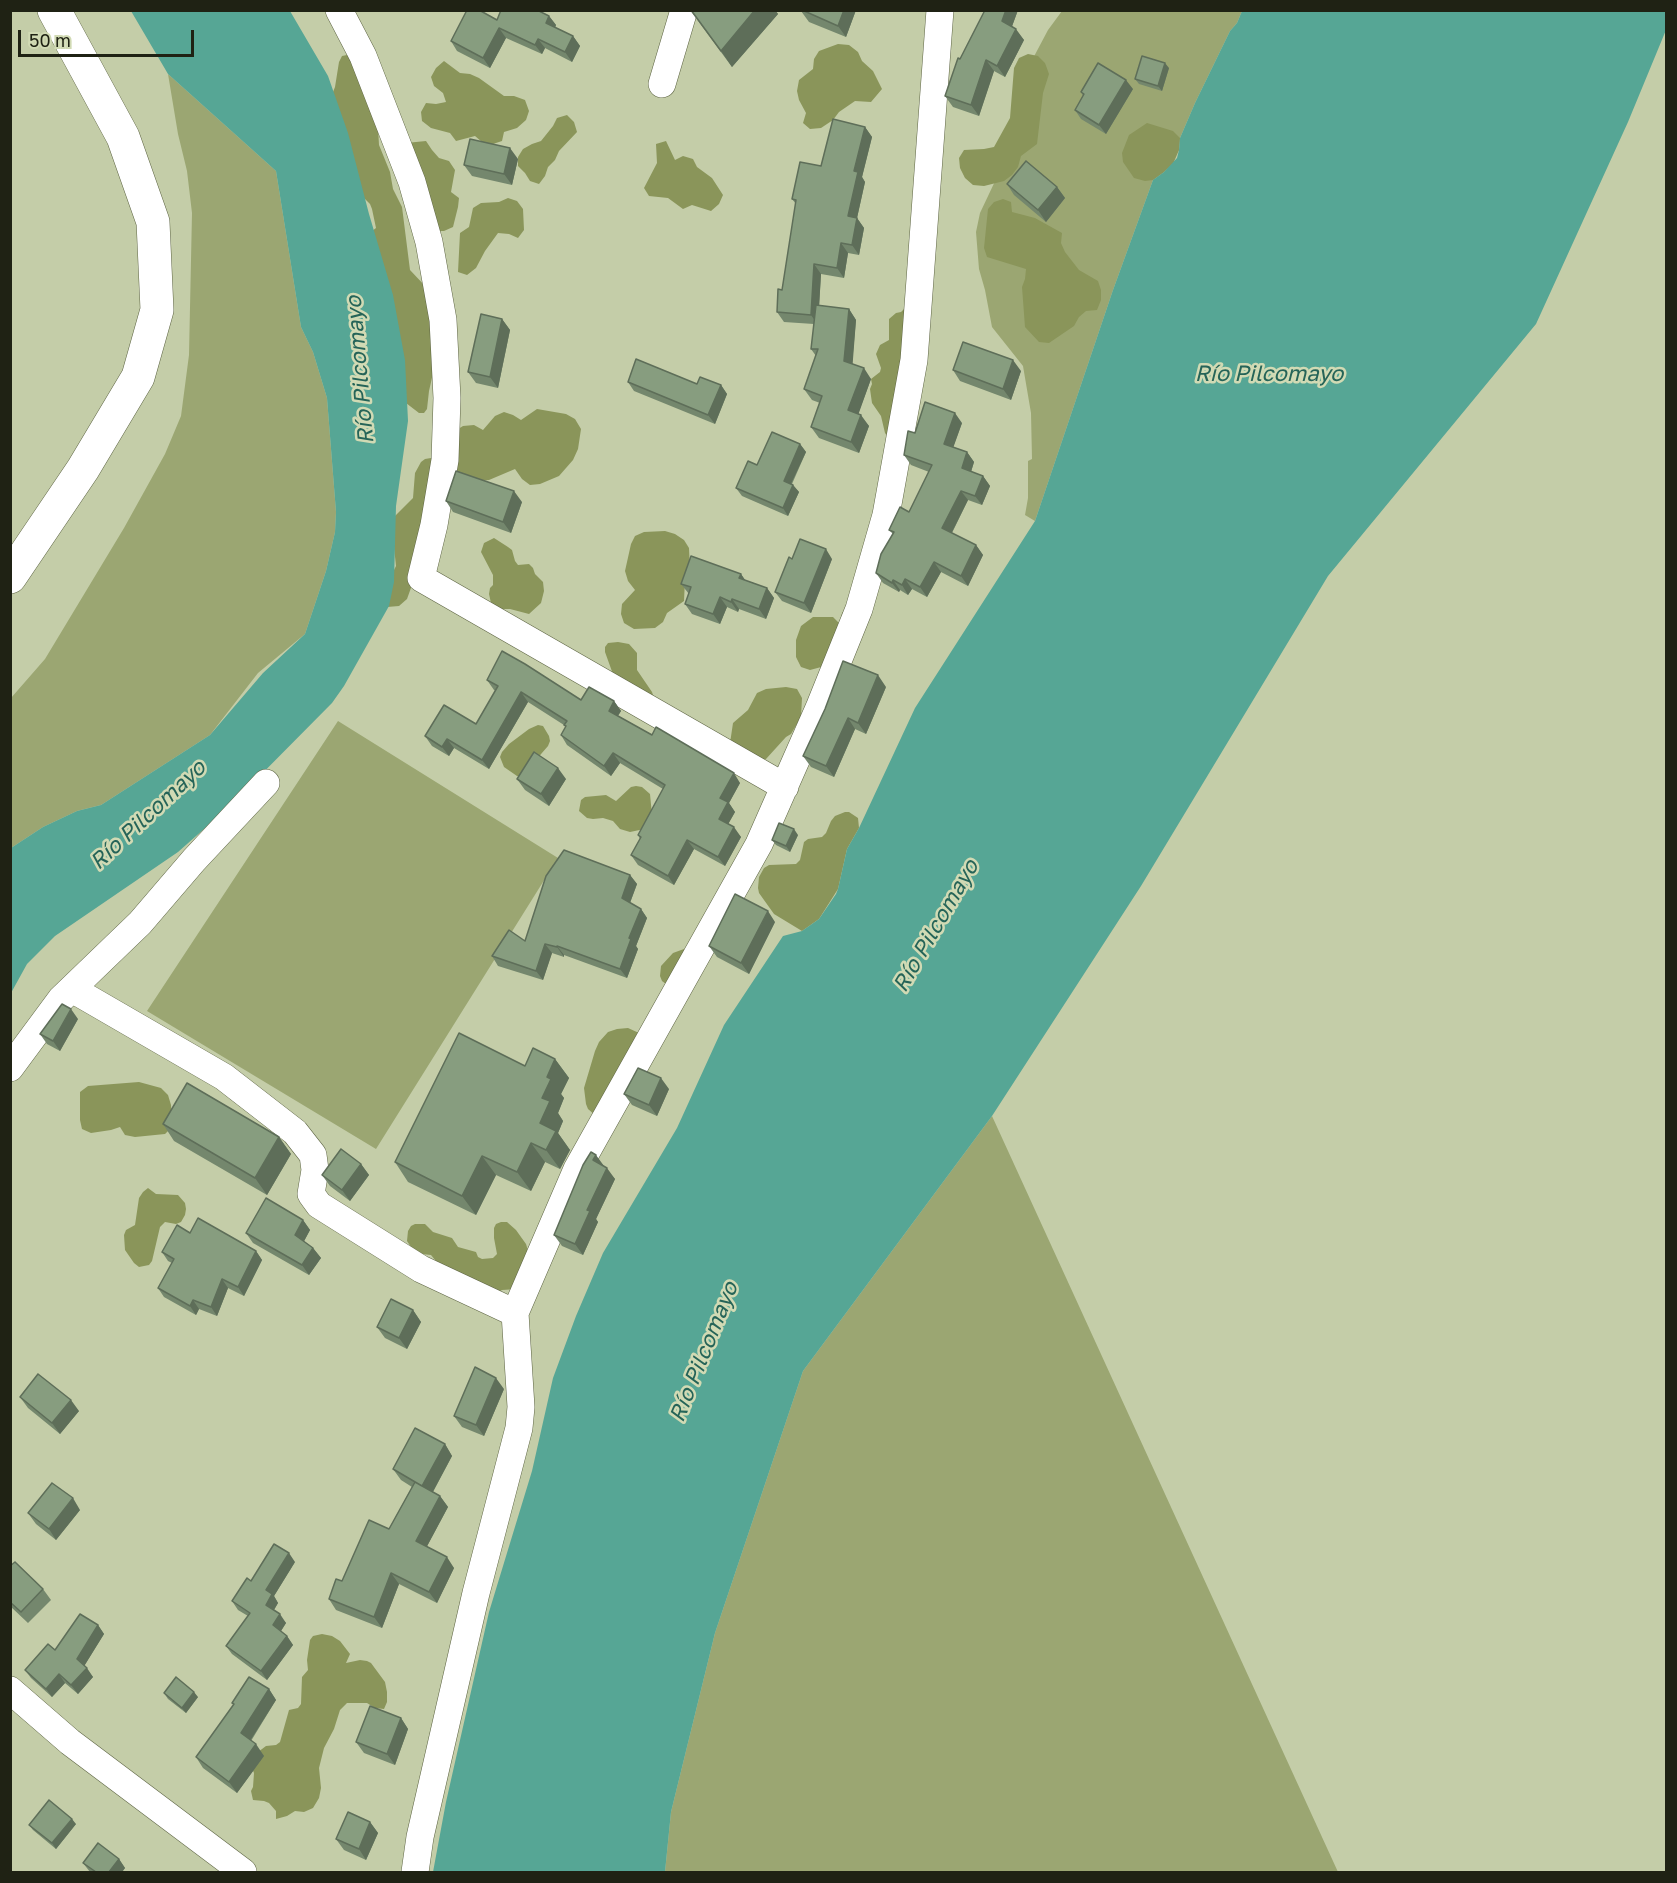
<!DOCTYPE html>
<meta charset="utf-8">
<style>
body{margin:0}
#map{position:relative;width:1677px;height:1883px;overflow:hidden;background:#c4cda8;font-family:"Golos Text",sans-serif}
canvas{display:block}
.frame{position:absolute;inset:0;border:12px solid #1f2214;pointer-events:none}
.scale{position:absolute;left:18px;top:30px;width:176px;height:27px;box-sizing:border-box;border:3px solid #1f2214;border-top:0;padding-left:8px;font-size:18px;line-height:21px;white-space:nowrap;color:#1f2214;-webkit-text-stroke:4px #d1dab4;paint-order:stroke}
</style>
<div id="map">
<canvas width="1677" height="1883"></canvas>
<div class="frame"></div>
<div class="scale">50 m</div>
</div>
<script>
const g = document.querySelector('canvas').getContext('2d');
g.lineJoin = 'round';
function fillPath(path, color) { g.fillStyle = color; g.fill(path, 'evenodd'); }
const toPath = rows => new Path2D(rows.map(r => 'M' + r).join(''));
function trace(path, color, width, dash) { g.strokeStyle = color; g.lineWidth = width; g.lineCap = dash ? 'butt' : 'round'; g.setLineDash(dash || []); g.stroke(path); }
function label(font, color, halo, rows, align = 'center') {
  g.font = font + ' "Golos Text",sans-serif'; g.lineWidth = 5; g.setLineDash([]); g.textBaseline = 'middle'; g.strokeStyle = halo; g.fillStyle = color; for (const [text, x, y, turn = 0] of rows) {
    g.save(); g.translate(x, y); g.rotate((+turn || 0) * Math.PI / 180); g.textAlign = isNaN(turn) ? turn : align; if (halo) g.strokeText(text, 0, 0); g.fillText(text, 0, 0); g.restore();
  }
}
const green = toPath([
 [1062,11,1242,11,1237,23,1230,31,1195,103,1180,138,1179,150,1164,172,1153,180,1113,290,1035,521,1025,515,1028,498,1028,461,1032,459,1031,413,1023,366,992,327,985,290,979,269,976,232,980,213,1015,139,1030,64,1048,30],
 [168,74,276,171,301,327,313,352,327,398,336,512,335,532,326,571,305,634,258,673,210,735,101,805,77,811,43,827,11,848,11,698,45,659,124,528,165,454,181,416,189,355,192,213,187,171,178,134],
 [338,721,558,858,376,1149,147,1011],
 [992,1116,1338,1872,665,1872,671,1812,715,1633,803,1371]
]);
const forest = toPath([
 [838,44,849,45,858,52,862,61,873,71,882,89,871,102,855,101,839,112,833,120,821,128,810,129,803,123,806,113,799,100,797,91,799,80,813,69,814,59,819,51],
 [1028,54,1038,56,1045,63,1049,74,1043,93,1037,144,1021,156,1018,167,1012,175,1004,181,984,186,973,185,965,178,960,168,959,158,964,150,984,149,994,147,1010,118,1014,68,1019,58],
 [347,55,352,56,378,128,379,145,390,172,393,189,402,207,410,270,426,287,436,360,429,391,427,409,424,413,419,413,406,403,368,234,376,228,372,209,370,204,348,182,331,97,335,87,339,62,342,56],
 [444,61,460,73,470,74,479,78,504,96,514,96,525,100,529,111,526,120,517,128,504,132,502,141,493,144,482,142,475,136,456,141,450,133,431,128,422,121,421,112,426,103,436,104,446,102,443,93,434,86,431,77,436,68],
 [567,115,574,122,577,132,559,151,555,160,548,167,545,176,539,184,530,181,525,173,518,166,518,157,523,149,532,144,541,141,553,126,557,118],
 [1147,123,1173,131,1180,138,1179,150,1173,164,1164,172,1153,180,1145,181,1134,178,1123,162,1122,153,1129,135],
 [426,141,432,150,439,158,449,161,455,170,451,192,459,198,458,207,453,227,444,231,433,231,406,143],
 [666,141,675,160,683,156,693,159,697,167,712,178,723,195,719,204,711,211,692,205,683,209,668,198,649,196,644,188,657,163,656,144],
 [508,198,517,201,523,209,524,230,518,238,509,234,498,233,485,251,476,268,467,275,458,272,460,233,469,227,473,208,481,203,499,202],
 [1003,199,1011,202,1012,212,1035,218,1062,233,1061,243,1065,252,1079,270,1098,281,1101,290,1101,300,1097,310,1086,311,1079,317,1074,326,1049,343,1039,342,1025,327,1022,287,1025,279,1026,269,987,257,984,248,988,209,994,202],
 [916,263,888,437,885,433,881,416,872,403,870,389,872,384,871,379,880,372,881,368,876,354,880,345,889,340,889,319,896,313,901,312,904,309],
 [537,409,566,414,575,419,581,429,578,449,573,460,559,476,540,484,530,485,522,479,515,469,489,480,469,482,461,477,451,460,455,431,463,426,474,425,483,430,495,416,504,412,513,415,521,420],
 [431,458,442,460,417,571,407,599,399,606,387,607,394,570,396,566,392,528,394,517,413,498,415,473,421,462,425,459],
 [665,531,675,534,684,540,689,548,690,569,685,580,684,601,667,613,663,622,655,628,634,629,624,623,621,614,622,604,635,590,628,581,625,571,631,544,635,536,644,532],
 [494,538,508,547,512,550,515,561,518,565,529,564,533,568,535,574,543,582,544,591,541,603,529,614,510,609,499,609,491,603,489,594,490,588,493,585,493,575,481,552,484,543],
 [846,610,825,666,810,670,801,667,796,657,796,640,801,626,813,617,833,617,840,624,842,613],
 [618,642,629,644,637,653,637,670,652,692,654,698,614,677,605,652,605,647,608,643],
 [786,687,797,689,802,698,801,717,791,734,786,737,766,759,745,760,729,750,733,723,748,710,757,693,766,689],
 [538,725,543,726,549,736,550,741,548,746,522,776,517,776,504,767,500,757,502,752,509,744,529,729],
 [636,786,642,787,650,794,652,815,649,828,630,832,620,829,613,821,603,818,593,819,587,818,579,811,581,800,585,797,606,795,616,801,631,787],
 [845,812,849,812,858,818,859,828,847,849,838,889,819,919,802,931,774,914,759,893,758,888,759,877,764,868,769,865,796,864,800,860,804,842,808,839,822,837,826,833,831,821,835,816],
 [684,949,688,950,666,984,662,981,660,976,661,966,673,953],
 [628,1028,639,1033,595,1115,588,1109,586,1104,584,1088,595,1051,599,1042,608,1032,617,1029],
 [139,1082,161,1088,168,1095,171,1105,172,1127,165,1134,135,1137,125,1135,120,1127,111,1130,91,1133,82,1129,80,1120,80,1092,88,1086],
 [148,1188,156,1194,178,1195,185,1203,186,1209,185,1215,181,1222,176,1224,165,1222,160,1227,152,1261,149,1265,139,1267,134,1263,125,1250,124,1235,126,1230,135,1225,139,1198,143,1192],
 [501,1222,507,1222,516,1230,526,1244,529,1254,518,1289,502,1290,497,1293,440,1266,431,1255,422,1254,413,1250,407,1241,408,1231,411,1226,415,1224,425,1224,433,1232,452,1238,458,1247,476,1252,478,1257,482,1259,493,1258,497,1254,494,1238,494,1228,496,1224],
 [322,1634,332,1636,340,1641,350,1654,346,1663,360,1660,367,1661,371,1663,385,1682,387,1692,387,1702,384,1709,375,1708,367,1703,347,1703,340,1710,334,1729,324,1748,319,1768,321,1788,319,1798,313,1808,304,1812,295,1811,287,1816,276,1819,276,1811,269,1803,264,1801,253,1800,251,1791,253,1787,254,1773,250,1764,254,1755,266,1746,276,1745,280,1742,289,1710,298,1708,301,1704,302,1677,308,1670,307,1660,310,1640,313,1636]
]);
const water = toPath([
 [131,11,290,11,328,76,348,133,369,214,393,295,405,360,408,421,396,506,394,582,389,606,344,686,332,703,230,806,178,852,55,936,27,964,11,993,11,848,43,827,77,811,101,805,210,735,263,673,305,634,326,571,335,532,336,512,327,398,313,352,301,327,276,171,168,74],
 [1242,11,1666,10,1666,30,1628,122,1536,324,1328,576,1141,886,992,1116,803,1371,715,1633,671,1812,665,1872,433,1872,446,1802,489,1612,532,1471,553,1378,576,1316,603,1253,677,1128,724,1025,783,936,802,931,819,919,836,894,838,889,847,849,859,828,915,708,1035,521,1113,290,1153,180,1164,172,1177,158,1179,150,1180,138,1195,103,1230,31,1237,23]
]);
const minor = toPath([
 [339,10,363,56,412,182,429,242,443,320,447,398,445,460,434,525,421,578,785,787],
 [662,84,684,10],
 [72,989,224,1077,295,1132,313,1155,315,1170,311,1194,319,1205,421,1269,515,1313],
 [10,1068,61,999,140,923,194,860,266,783],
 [10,1690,70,1742,243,1872],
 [415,1872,420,1837,476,1593,519,1428,521,1407,515,1313,577,1169,759,844,819,708,859,609,886,515,914,360,940,10]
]);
const tertiary = toPath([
 [10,577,83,469,138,377,157,310,153,222,123,137,54,10]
]);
const wall = toPath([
 [690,10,775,10,778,14,732,67],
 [856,10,846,37,809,22,801,11],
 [985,10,1018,10,1012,26,1024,40,1005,77,994,71,979,116,953,107,945,96,960,59],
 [549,16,556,25,555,28,573,36,580,46,572,62,545,48,542,54,506,38,490,68,457,51,451,41,497,20],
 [1169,68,1162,91,1139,84,1135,79],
 [1133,89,1106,134,1081,119,1075,110,1083,96,1081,92],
 [865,127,872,137,862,177,865,182,857,218,864,228,859,255,848,253,844,278,821,274,819,306,849,309,856,320,852,364,871,379,858,414,869,426,859,453,819,438,811,427,820,403,812,400,804,389,816,356,811,349,814,324,784,322,777,312,782,290,796,204,792,199,821,166],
 [518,159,512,185,472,176,464,165],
 [1007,184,1057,187,1065,198,1046,222,1014,195],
 [502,319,510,330,498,388,476,383,468,372],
 [953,370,1021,371,1011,400,960,381],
 [628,382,721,385,727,394,715,424,634,391],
 [962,423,953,447,967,452,974,462,971,472,983,476,990,486,982,505,968,500,952,533,976,545,983,555,968,586,941,572,927,597,912,589,908,595,900,590,899,592,883,583,876,573,893,534,889,530,909,512,929,472,911,465,904,455,915,433],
 [800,444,806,452,792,484,793,485,799,492,788,516,742,496,736,488,757,465],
 [446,501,522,502,511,533,453,512],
 [792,559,832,559,811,613,782,601,775,592],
 [741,574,745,581,767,588,774,598,766,619,739,609,738,612,727,607,720,624,692,614,685,604,689,594,681,584],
 [487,680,581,700,614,701,621,711,618,716,740,783,729,803,735,812,728,824,741,837,725,866,694,849,674,885,638,865,631,855,640,839,638,835,663,789,620,763,611,776,567,745,561,735,566,727,564,725,528,702,489,769,454,748,449,756,432,746,425,736,476,724,496,691,494,690],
 [886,687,866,734,855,729,834,777,811,767,803,756],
 [517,779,566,779,549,806,525,790],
 [798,835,790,852,776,845,772,840],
 [630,875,637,884,630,903,641,909,647,918,636,946,638,949,627,978,564,955,564,957,552,953,543,980,498,966,492,956,525,941],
 [775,922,749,974,717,957,709,946],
 [78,1019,60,1051,47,1044,40,1034],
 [555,1059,569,1078,561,1094,564,1098,558,1113,563,1121,558,1133,570,1150,560,1169,545,1162,531,1191,496,1175,476,1215,408,1182,395,1162],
 [669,1089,657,1116,632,1105,624,1094],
 [163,1124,279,1137,291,1154,267,1195,174,1141],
 [361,1164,369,1175,350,1201,330,1186,322,1175],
 [603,1166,615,1179,596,1219,598,1222,583,1255,562,1246,554,1235],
 [303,1220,310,1230,304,1241,313,1248,321,1258,309,1275,253,1243,246,1233],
 [190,1233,256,1251,262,1260,244,1296,228,1288,217,1316,199,1309,196,1315,164,1297,158,1288,172,1263,168,1261,162,1252],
 [413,1310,421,1322,407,1349,385,1338,377,1327],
 [504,1389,484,1436,462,1427,454,1416],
 [20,1397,79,1411,60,1434,28,1408],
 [445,1444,452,1456,433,1492,440,1496,448,1507,427,1546,454,1568,437,1603,399,1584,382,1628,336,1610,329,1599,342,1581,389,1529,412,1487,401,1480,393,1469],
 [80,1510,56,1540,36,1524,28,1513],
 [295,1562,274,1596,278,1603,274,1610,286,1623,281,1631,287,1636,293,1645,267,1680,232,1654,226,1646,248,1616,238,1610,232,1601,251,1581],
 [10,1566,43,1589,51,1600,28,1623,10,1606],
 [98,1625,104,1634,84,1666,93,1677,78,1694,65,1683,52,1697,31,1678,25,1670,55,1650],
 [269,1689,276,1700,251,1741,264,1756,237,1793,203,1768,196,1757,234,1705,232,1703],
 [164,1693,198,1697,186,1713,168,1699],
 [401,1718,408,1729,395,1765,364,1753,356,1742],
 [370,1822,378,1833,366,1860,344,1850,336,1839],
 [76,1824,56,1849,33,1830,29,1825],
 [119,1859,125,1868,122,1872,90,1872,83,1863]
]);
const shadedWall = toPath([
 [755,10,775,10,778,14,732,67,721,51],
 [844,10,856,10,846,37,838,26],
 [1006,10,1018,10,1010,32,1002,21],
 [549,16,556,25,552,33,546,23],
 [499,28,506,38,490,68,483,58],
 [1016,29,1024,40,1005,77,997,66],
 [573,36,580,46,572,62,565,52],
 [538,39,545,48,542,54,535,45],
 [986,60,994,71,979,116,971,105],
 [1165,63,1169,68,1162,91,1158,86],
 [1126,80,1133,89,1106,134,1099,125],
 [865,127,872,137,862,177,865,182,857,218,864,228,859,255,852,245,848,216,854,171],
 [510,148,518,159,512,185,504,174],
 [1057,187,1065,198,1046,222,1038,210],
 [841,243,848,253,844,278,837,268],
 [814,264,821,274,818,325,811,315],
 [849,309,856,320,852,372,844,361],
 [502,319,510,330,498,388,490,377],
 [1013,360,1021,371,1011,400,1003,389],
 [864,368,871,379,856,421,848,410],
 [721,385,727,394,715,424,708,415],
 [955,413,962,423,951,454,944,444],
 [861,415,869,426,859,453,851,442],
 [800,444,806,452,789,488,784,481],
 [967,452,974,462,969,478,962,468],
 [983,476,990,486,982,505,975,496],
 [793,485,799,492,788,516,783,508],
 [514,491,522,502,511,533,503,522],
 [961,491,968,500,949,538,942,528],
 [976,545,983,555,968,586,961,576],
 [826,549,832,559,811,613,804,603],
 [934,562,941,572,927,597,920,587],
 [741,574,748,584,739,578],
 [905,579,912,589,908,595,902,585],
 [893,580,900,590,899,592,892,583],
 [767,588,774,598,766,619,759,609],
 [720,597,727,607,720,624,713,614],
 [732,599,739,609,738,612,731,602],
 [878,675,886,687,866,734,858,723],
 [521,692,528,702,489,769,482,760],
 [614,701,621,711,615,720,609,711],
 [848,718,855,729,834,777,826,766],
 [447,739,454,748,449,756,442,747],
 [613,753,620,763,611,776,604,766],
 [558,768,566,779,549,806,541,794],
 [734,773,740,783,729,803,735,812,726,828,719,819,720,798],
 [734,827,741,837,725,866,718,857],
 [794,829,798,835,790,852,786,846],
 [687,840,694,849,674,885,668,876],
 [630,875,637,884,628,908,622,898],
 [641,909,647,918,636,946,638,949,627,978,620,969,629,938],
 [768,911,775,922,749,974,741,963],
 [545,944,552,953,543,980,536,971],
 [557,946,564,955,564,957,557,947],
 [71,1009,78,1019,60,1051,53,1041],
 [555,1059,569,1078,561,1094,564,1098,558,1113,563,1121,558,1133,570,1150,560,1169,546,1150,540,1123,542,1098,547,1077],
 [661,1078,669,1089,657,1116,649,1105],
 [279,1137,291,1154,267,1195,255,1178],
 [531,1143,545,1162,531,1191,517,1172],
 [596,1155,604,1166,593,1160],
 [482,1156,496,1175,476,1215,462,1196],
 [361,1164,369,1175,350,1201,342,1190],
 [607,1168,615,1179,596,1219,598,1222,583,1255,575,1244,587,1210],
 [303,1220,310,1230,302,1245,295,1235],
 [313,1248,321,1258,309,1275,302,1265],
 [256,1251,262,1260,244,1296,238,1287],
 [222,1279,228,1288,217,1316,211,1307],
 [193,1300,199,1309,196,1315,190,1306],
 [413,1310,421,1322,407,1349,399,1338],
 [496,1378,504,1389,484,1436,476,1425],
 [71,1400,79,1411,60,1434,52,1423],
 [445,1444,452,1456,430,1497,422,1486],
 [440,1496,448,1507,424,1552,416,1541],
 [73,1498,80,1510,56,1540,49,1529],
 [289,1553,295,1562,274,1596,278,1603,272,1613,266,1605,266,1590],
 [447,1557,454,1568,437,1603,429,1592],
 [391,1573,399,1584,382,1628,374,1617],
 [280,1614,286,1623,279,1634,273,1625],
 [98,1625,104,1634,83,1668,77,1659],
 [287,1636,293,1645,267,1680,261,1671],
 [87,1668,93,1677,78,1694,71,1685],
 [59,1674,65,1683,52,1697,46,1689],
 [269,1689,276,1700,248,1744,241,1733],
 [194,1692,198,1697,186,1713,182,1708],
 [401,1718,408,1729,395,1765,387,1754],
 [256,1744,264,1756,237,1793,229,1782],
 [72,1819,76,1824,56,1849,52,1843],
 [370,1822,378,1833,366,1860,359,1849],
 [119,1859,125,1868,122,1872,109,1872]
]);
const building = toPath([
 [467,10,479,10,497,20,501,10,537,10,549,16,546,23,573,36,565,52,538,39,535,45,499,28,483,58,451,41,467,10],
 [691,10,755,10,721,51,691,10],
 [802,10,844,10,838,26,802,10],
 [985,10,1006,10,1002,21,1016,29,997,66,986,60,971,105,945,96,958,58,960,59,985,10],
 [1142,56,1165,63,1158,86,1135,79,1142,56],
 [1098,63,1126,80,1099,125,1075,110,1084,94,1081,92,1098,63],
 [833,119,865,127,854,171,858,172,848,216,857,218,852,245,841,243,837,268,814,264,811,315,777,312,778,289,782,290,796,200,792,199,800,162,821,166,833,119],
 [470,139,510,148,504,174,464,165,470,139],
 [1026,161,1057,187,1038,210,1007,184,1026,161],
 [816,305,849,309,844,361,864,368,848,410,861,415,851,442,811,427,822,396,804,389,818,349,811,349,816,305],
 [481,314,502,319,490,377,468,372,481,314],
 [963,342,1013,360,1003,389,953,370,963,342],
 [636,359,697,384,700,377,721,385,708,415,628,382,636,359],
 [925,402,955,413,944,444,967,452,962,468,983,476,975,496,961,491,942,528,976,545,961,576,934,562,920,587,905,579,902,585,893,580,892,583,876,573,881,554,894,532,889,530,900,507,909,512,932,465,904,455,908,431,915,433,925,402],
 [772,432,800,444,784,481,793,485,783,508,736,488,748,461,757,465,772,432],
 [456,471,514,491,503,522,446,501,456,471],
 [800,539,826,549,804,603,775,592,789,557,792,559,800,539],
 [691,556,741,574,739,578,767,588,759,609,732,599,731,602,720,597,713,614,685,604,691,587,681,584,691,556],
 [502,651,525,664,581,700,589,687,614,701,609,711,652,735,656,727,734,773,720,798,728,802,719,819,734,827,718,857,687,840,668,876,631,855,641,837,638,835,665,785,613,753,604,766,561,735,566,726,564,725,567,721,521,692,482,760,447,739,442,747,425,736,444,705,476,724,498,686,487,680,502,651],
 [843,661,878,675,858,723,848,718,826,766,803,756,825,709,843,661],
 [534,752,558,768,541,794,517,779,534,752],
 [779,823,794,829,786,846,772,840,779,823],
 [564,850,630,875,622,898,641,909,629,938,631,939,620,969,557,946,557,947,545,944,536,971,492,956,509,930,525,941,546,876,564,850],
 [735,894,768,911,741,963,709,946,735,894],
 [62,1004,71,1009,53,1041,40,1034,62,1004],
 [459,1033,525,1066,533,1048,555,1059,547,1077,551,1079,542,1098,550,1101,540,1123,556,1131,546,1150,531,1143,517,1172,482,1156,462,1196,395,1162,459,1033],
 [638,1068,661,1078,649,1105,624,1094,638,1068],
 [187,1083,279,1137,255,1178,163,1124,187,1083],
 [341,1149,361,1164,342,1190,322,1175,341,1149],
 [591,1152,596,1155,593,1160,607,1168,587,1210,590,1211,575,1244,554,1235,583,1165,591,1152],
 [266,1198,303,1220,295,1235,313,1248,302,1265,246,1233,266,1198],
 [198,1218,256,1251,238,1287,222,1279,211,1307,193,1300,190,1306,158,1288,174,1259,162,1252,177,1225,190,1233,198,1218],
 [391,1299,413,1310,399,1338,377,1327,391,1299],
 [475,1367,496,1378,476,1425,454,1416,475,1367],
 [38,1374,71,1400,52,1423,20,1397,38,1374],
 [415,1428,445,1444,422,1486,393,1469,415,1428],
 [415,1482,440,1496,416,1541,447,1557,429,1592,391,1573,374,1617,329,1599,336,1579,342,1581,369,1520,389,1529,415,1482],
 [52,1483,73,1498,49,1529,28,1513,52,1483],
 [274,1544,289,1553,266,1590,272,1594,266,1605,280,1614,273,1625,287,1636,261,1671,226,1646,250,1613,232,1601,247,1578,251,1581,274,1544],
 [15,1562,43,1589,21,1612,10,1602,10,1566,15,1562],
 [80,1614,98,1625,77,1659,87,1668,71,1685,59,1674,46,1689,25,1670,48,1644,55,1650,80,1614],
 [176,1677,194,1692,182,1708,164,1693,176,1677],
 [249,1677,269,1689,241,1733,256,1744,229,1782,196,1757,234,1704,232,1703,249,1677],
 [370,1706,401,1718,387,1754,356,1742,370,1706],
 [49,1800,72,1819,52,1843,29,1825,49,1800],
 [348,1812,370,1822,359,1849,336,1839,348,1812],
 [98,1843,119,1859,109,1872,96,1872,83,1863,98,1843]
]);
const waterNames = [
 ["Río Pilcomayo",360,370,-95],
 ["Río Pilcomayo",1269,374],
 ["Río Pilcomayo",148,815,-43],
 ["Río Pilcomayo",936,926,-60],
 ["Río Pilcomayo",704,1352,-68]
];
fillPath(green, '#9ba672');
fillPath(forest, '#8a955a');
fillPath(water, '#56a695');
trace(minor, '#5d6443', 28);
trace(tertiary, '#5d6443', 34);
trace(minor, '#fff', 27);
trace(tertiary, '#fff', 33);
fillPath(wall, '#74876d');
fillPath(shadedWall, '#5e6e59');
fillPath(building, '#879d7f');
trace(building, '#5e6e59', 1.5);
label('italic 22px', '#256458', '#d1dab4', waterNames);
</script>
